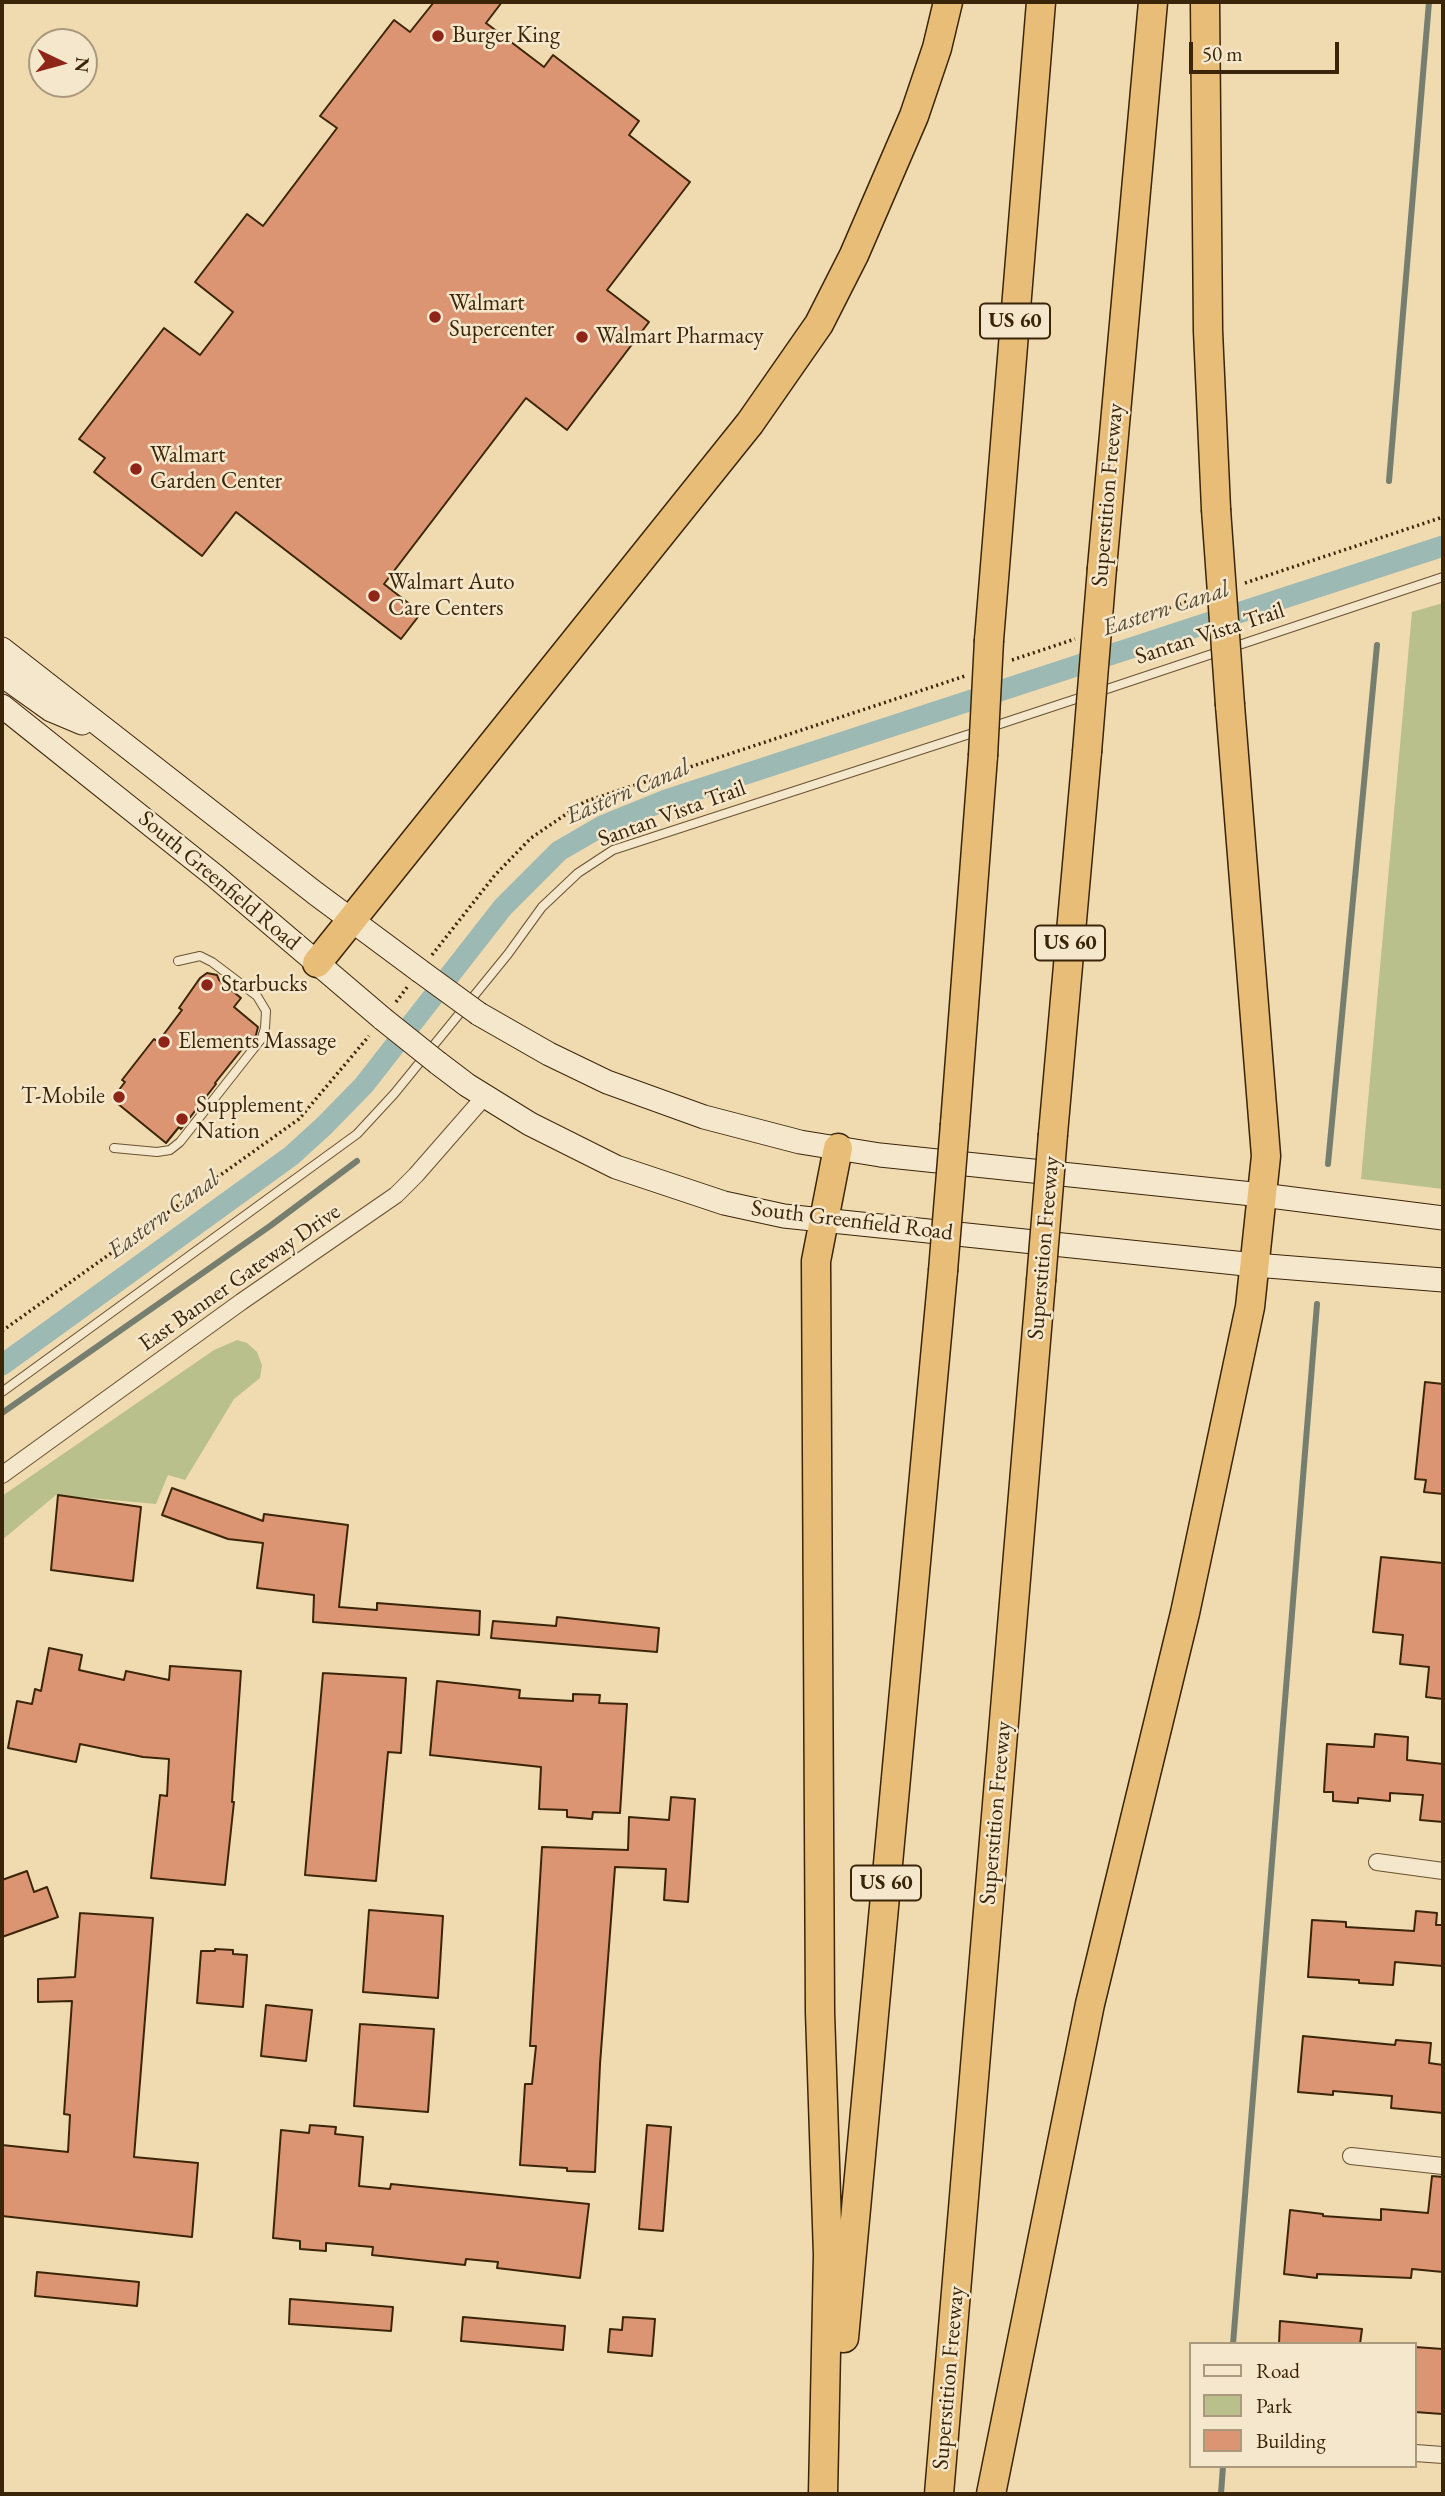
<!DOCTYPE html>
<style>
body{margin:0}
#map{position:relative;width:1445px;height:2496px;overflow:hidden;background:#f0dab0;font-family:"EB Garamond",serif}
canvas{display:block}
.frame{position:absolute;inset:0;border:4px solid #3b2508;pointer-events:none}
.legend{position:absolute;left:1189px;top:2342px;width:228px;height:126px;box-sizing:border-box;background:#f5e7cc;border:2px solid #ab997e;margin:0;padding:9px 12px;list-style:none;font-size:21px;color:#3b2508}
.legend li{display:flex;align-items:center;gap:14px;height:35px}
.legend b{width:35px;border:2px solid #ab997e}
.north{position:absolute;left:28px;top:28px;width:70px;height:70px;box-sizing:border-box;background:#f5e7cc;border:2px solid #ab997e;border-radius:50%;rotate:95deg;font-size:19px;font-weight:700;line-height:28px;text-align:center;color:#3b2508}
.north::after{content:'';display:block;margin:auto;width:24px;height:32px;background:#8f2418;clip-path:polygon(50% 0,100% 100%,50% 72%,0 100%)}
.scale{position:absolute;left:1189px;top:42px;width:150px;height:32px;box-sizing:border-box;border:4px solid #3b2508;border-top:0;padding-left:9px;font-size:21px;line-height:24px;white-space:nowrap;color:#3b2508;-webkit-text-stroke:5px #f5e7cc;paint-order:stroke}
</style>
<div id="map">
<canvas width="1445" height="2496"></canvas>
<div class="frame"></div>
<ul class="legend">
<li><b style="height:9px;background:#f5e7cc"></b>Road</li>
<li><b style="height:19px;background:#bac08b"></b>Park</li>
<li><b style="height:19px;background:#dc9573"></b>Building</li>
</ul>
<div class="north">N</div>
<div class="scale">50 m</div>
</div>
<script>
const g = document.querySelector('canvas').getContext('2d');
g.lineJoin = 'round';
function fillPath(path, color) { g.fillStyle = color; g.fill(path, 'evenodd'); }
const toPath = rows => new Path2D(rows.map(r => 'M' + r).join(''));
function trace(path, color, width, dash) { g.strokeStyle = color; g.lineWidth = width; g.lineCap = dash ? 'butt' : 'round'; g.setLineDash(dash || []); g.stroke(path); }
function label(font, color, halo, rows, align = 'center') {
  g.font = font + ' "EB Garamond",serif'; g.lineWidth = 5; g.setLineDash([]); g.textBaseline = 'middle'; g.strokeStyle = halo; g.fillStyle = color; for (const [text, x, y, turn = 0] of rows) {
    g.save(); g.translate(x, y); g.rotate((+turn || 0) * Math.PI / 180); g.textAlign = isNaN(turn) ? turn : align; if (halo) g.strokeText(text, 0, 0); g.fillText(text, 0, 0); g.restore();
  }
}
const green = toPath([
 [1443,603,1443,1189,1361,1179,1412,612],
 [237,1340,247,1343,257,1352,262,1365,260,1378,234,1399,185,1480,168,1475,156,1504,56,1495,2,1540,2,1496,214,1350]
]);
const stream = toPath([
 [1389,481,1429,2],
 [1328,1164,1377,645],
 [2,1413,270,1226,357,1161],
 [1233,2344,1317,1304],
 [1221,2494,1223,2466]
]);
const canal = toPath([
 [2,1365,291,1156,324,1126,364,1085,503,907,559,851,602,826,666,800,1443,546]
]);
const building = toPath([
 [434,2,502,2,486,23,544,67,553,55,639,121,629,135,690,182,607,290,649,322,567,430,526,398,384,584,421,613,401,639,236,512,202,556,94,472,105,458,79,439,164,328,200,355,233,312,195,282,247,214,263,226,337,128,320,116,394,20,410,32,434,2],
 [207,973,217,975,219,980,241,998,234,1007,258,1027,256,1035,249,1044,247,1043,215,1083,216,1084,181,1129,179,1127,166,1143,112,1099,125,1082,122,1080,154,1039,158,1042,182,1010,179,1008,200,978,207,973],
 [1425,1382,1443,1384,1443,1494,1424,1492,1426,1480,1415,1479,1425,1382],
 [172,1488,263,1521,264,1514,348,1525,339,1607,377,1610,377,1603,480,1611,479,1635,313,1622,314,1595,257,1588,263,1543,228,1539,162,1515,172,1488],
 [58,1495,141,1507,133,1581,51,1570,58,1495],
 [1381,1557,1443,1563,1443,1699,1426,1697,1429,1667,1400,1664,1403,1635,1373,1632,1381,1557],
 [557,1617,659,1628,657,1652,491,1638,493,1621,556,1626,557,1617],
 [49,1648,82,1655,79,1670,124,1680,126,1671,169,1680,170,1666,241,1671,232,1802,234,1802,225,1885,151,1878,160,1795,167,1796,169,1759,143,1757,80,1744,76,1762,8,1748,17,1701,32,1704,35,1689,41,1691,49,1648],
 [323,1673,406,1678,401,1753,388,1752,376,1881,305,1875,323,1673],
 [437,1681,520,1690,519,1698,573,1701,573,1694,600,1695,599,1703,627,1704,620,1813,593,1812,592,1819,567,1817,567,1810,539,1809,541,1767,430,1755,437,1681],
 [1375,1734,1408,1737,1407,1760,1443,1764,1443,1822,1420,1820,1423,1795,1390,1793,1390,1801,1358,1798,1358,1803,1333,1801,1333,1792,1324,1792,1327,1744,1374,1747,1375,1734],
 [671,1797,695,1799,688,1902,664,1900,666,1869,615,1867,600,2064,595,2172,567,2171,567,2168,520,2165,525,2084,532,2084,536,2046,530,2046,542,1847,628,1850,629,1817,669,1820,671,1797],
 [27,1871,34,1892,47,1887,58,1917,2,1937,2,1880,27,1871],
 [369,1910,443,1916,438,1998,363,1992,369,1910],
 [1416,1911,1437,1913,1436,1925,1443,1925,1443,1966,1395,1962,1393,1985,1359,1983,1359,1980,1308,1977,1312,1920,1346,1922,1346,1927,1414,1931,1416,1911],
 [80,1913,153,1918,134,2157,198,2163,192,2237,2,2216,2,2145,68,2152,70,2115,64,2114,72,2001,38,2002,38,1979,75,1977,80,1913],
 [215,1949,233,1950,233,1954,247,1955,243,2007,197,2003,201,1951,215,1951,215,1949],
 [266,2005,312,2010,306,2061,261,2056,266,2005],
 [360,2024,434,2029,428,2112,354,2106,360,2024],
 [1303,2036,1395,2045,1396,2040,1431,2043,1429,2063,1443,2065,1443,2113,1391,2108,1392,2096,1333,2091,1333,2095,1298,2092,1303,2036],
 [310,2125,336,2127,335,2134,363,2137,359,2186,390,2189,391,2184,589,2204,580,2278,497,2268,498,2262,466,2259,465,2265,372,2255,373,2247,326,2243,326,2251,300,2249,300,2241,273,2238,281,2130,309,2133,310,2125],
 [647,2125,671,2127,663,2231,639,2229,647,2125],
 [1432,2176,1443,2177,1443,2272,1412,2269,1411,2278,1317,2274,1317,2278,1284,2274,1290,2210,1323,2214,1323,2216,1381,2220,1381,2209,1428,2213,1432,2176],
 [37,2272,139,2282,137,2306,35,2296,37,2272],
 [290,2299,393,2307,391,2331,289,2324,290,2299],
 [463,2317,565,2326,563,2350,461,2341,463,2317],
 [623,2317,655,2319,652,2356,608,2352,610,2329,622,2330,623,2317],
 [1280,2321,1362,2329,1360,2344,1279,2344,1280,2321],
 [1415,2347,1443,2349,1442,2414,1415,2412,1415,2347]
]);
const path = toPath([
 [1245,583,1443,517],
 [1122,624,1201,597],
 [1012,660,1075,639],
 [432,955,495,875,531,838,584,802,965,676],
 [396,1002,408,986],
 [2,1331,299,1119,369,1036]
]);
const lane = toPath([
 [1098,692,1443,577],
 [991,727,1085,696],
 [114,1148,157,1152,170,1150,180,1142,262,1038,265,1028,266,1011,257,996,212,962,200,956,178,961],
 [2,1392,357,1134,394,1094,508,954,542,907,578,873,613,850,979,731]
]);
const street = toPath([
 [2,1475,241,1302,396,1195,416,1175,485,1096],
 [1377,1862,1443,1871],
 [1351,2156,1443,2166],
 [1415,2453,1443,2455]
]);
const secondary = toPath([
 [2,649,315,893,420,971],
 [2,675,51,710,82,723],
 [2,706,215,876,383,1019],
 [479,1014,549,1054,607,1082,704,1117,800,1142,880,1155,1262,1195,1443,1218],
 [438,1063,467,1085,530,1124,616,1167,724,1203,784,1216,1255,1265,1443,1280]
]);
const highway = toPath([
 [1205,2,1208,331,1216,509],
 [1102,568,1153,2],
 [989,640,1041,2],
 [317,963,750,423,819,324,854,255,914,116,937,48,948,2],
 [955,1124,983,756],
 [1053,1134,1087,752],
 [844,2338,943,1271],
 [823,2494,828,2255,820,2012,816,1261,838,1148],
 [939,2494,1041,1281],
 [991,2494,1090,2004,1185,1613,1250,1307,1266,1156,1230,705]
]);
const secondaryBridge = toPath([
 [420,971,479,1014],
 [383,1019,438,1063]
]);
const highwayBridge = toPath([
 [1216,509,1230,705],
 [1087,752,1102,568],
 [983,756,989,640],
 [943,1271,955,1124],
 [1041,1281,1053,1134]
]);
const markers = [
 [438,36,7,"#8f2418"],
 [435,317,7,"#8f2418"],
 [582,337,7,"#8f2418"],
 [136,469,7,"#8f2418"],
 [374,596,7,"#8f2418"],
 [207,985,7,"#8f2418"],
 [164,1042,7,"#8f2418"],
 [119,1097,7,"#8f2418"],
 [182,1119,7,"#8f2418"]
];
const shields = [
 [1015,321,70],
 [1070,943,70],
 [886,1883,70]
];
const shieldNames = [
 ["US 60",1015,321],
 ["US 60",1070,943],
 ["US 60",886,1883]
];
const poiNames = [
 ["Burger King",452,36],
 ["Walmart",449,304],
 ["Supercenter",449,330],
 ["Walmart Pharmacy",596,337],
 ["Walmart",150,456],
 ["Garden Center",150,482],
 ["Walmart Auto",388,583],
 ["Care Centers",388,609],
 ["Starbucks",221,985],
 ["Elements Massage",178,1042],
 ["T-Mobile",105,1097,"right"],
 ["Supplement",196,1106],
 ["Nation",196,1132]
];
const streetNames = [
 ["Superstition Freeway",1108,495,-85],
 ["Santan Vista Trail",1210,634,-18],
 ["Santan Vista Trail",672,814,-20],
 ["South Greenfield Road",219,881,40],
 ["South Greenfield Road",852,1221,7],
 ["Superstition Freeway",1044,1248,-85],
 ["East Banner Gateway Drive",240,1278,-35],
 ["Superstition Freeway",996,1813,-85],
 ["Superstition Freeway",949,2378,-85]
];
const waterNames = [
 ["Eastern Canal",1166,609,-18],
 ["Eastern Canal",628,792,-23],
 ["Eastern Canal",164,1215,-36]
];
fillPath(green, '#bac08b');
trace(stream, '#767e6f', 6);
trace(canal, '#9db9b4', 21);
fillPath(building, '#dc9573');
trace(building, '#3b2508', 2);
trace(lane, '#685232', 10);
trace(street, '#685232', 18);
trace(secondary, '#3b2508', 25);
trace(highway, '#3b2508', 31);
trace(path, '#3b2508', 3.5, [2, 3.5]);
trace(lane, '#f5e7cc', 8);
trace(street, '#f5e7cc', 16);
trace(secondary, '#f5e7cc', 23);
trace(highway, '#e8bd78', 28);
trace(secondaryBridge, '#3b2508', 25, []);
trace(highwayBridge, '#3b2508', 31, []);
trace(secondaryBridge, '#f5e7cc', 23);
trace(highwayBridge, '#e8bd78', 28);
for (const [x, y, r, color] of markers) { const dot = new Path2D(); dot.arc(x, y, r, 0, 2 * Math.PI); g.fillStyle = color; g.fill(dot); trace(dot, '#f5e7cc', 2.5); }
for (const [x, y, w] of shields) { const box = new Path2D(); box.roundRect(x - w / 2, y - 17.5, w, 35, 5); g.fillStyle = '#f5e7cc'; g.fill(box); trace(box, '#3b2508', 2); }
label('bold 21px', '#3b2508', null, shieldNames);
label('23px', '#3b2508', '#f5e7cc', poiNames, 'left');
label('23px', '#3b2508', '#f5e7cc', streetNames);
label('italic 24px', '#544a33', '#f5e7cc', waterNames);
</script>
